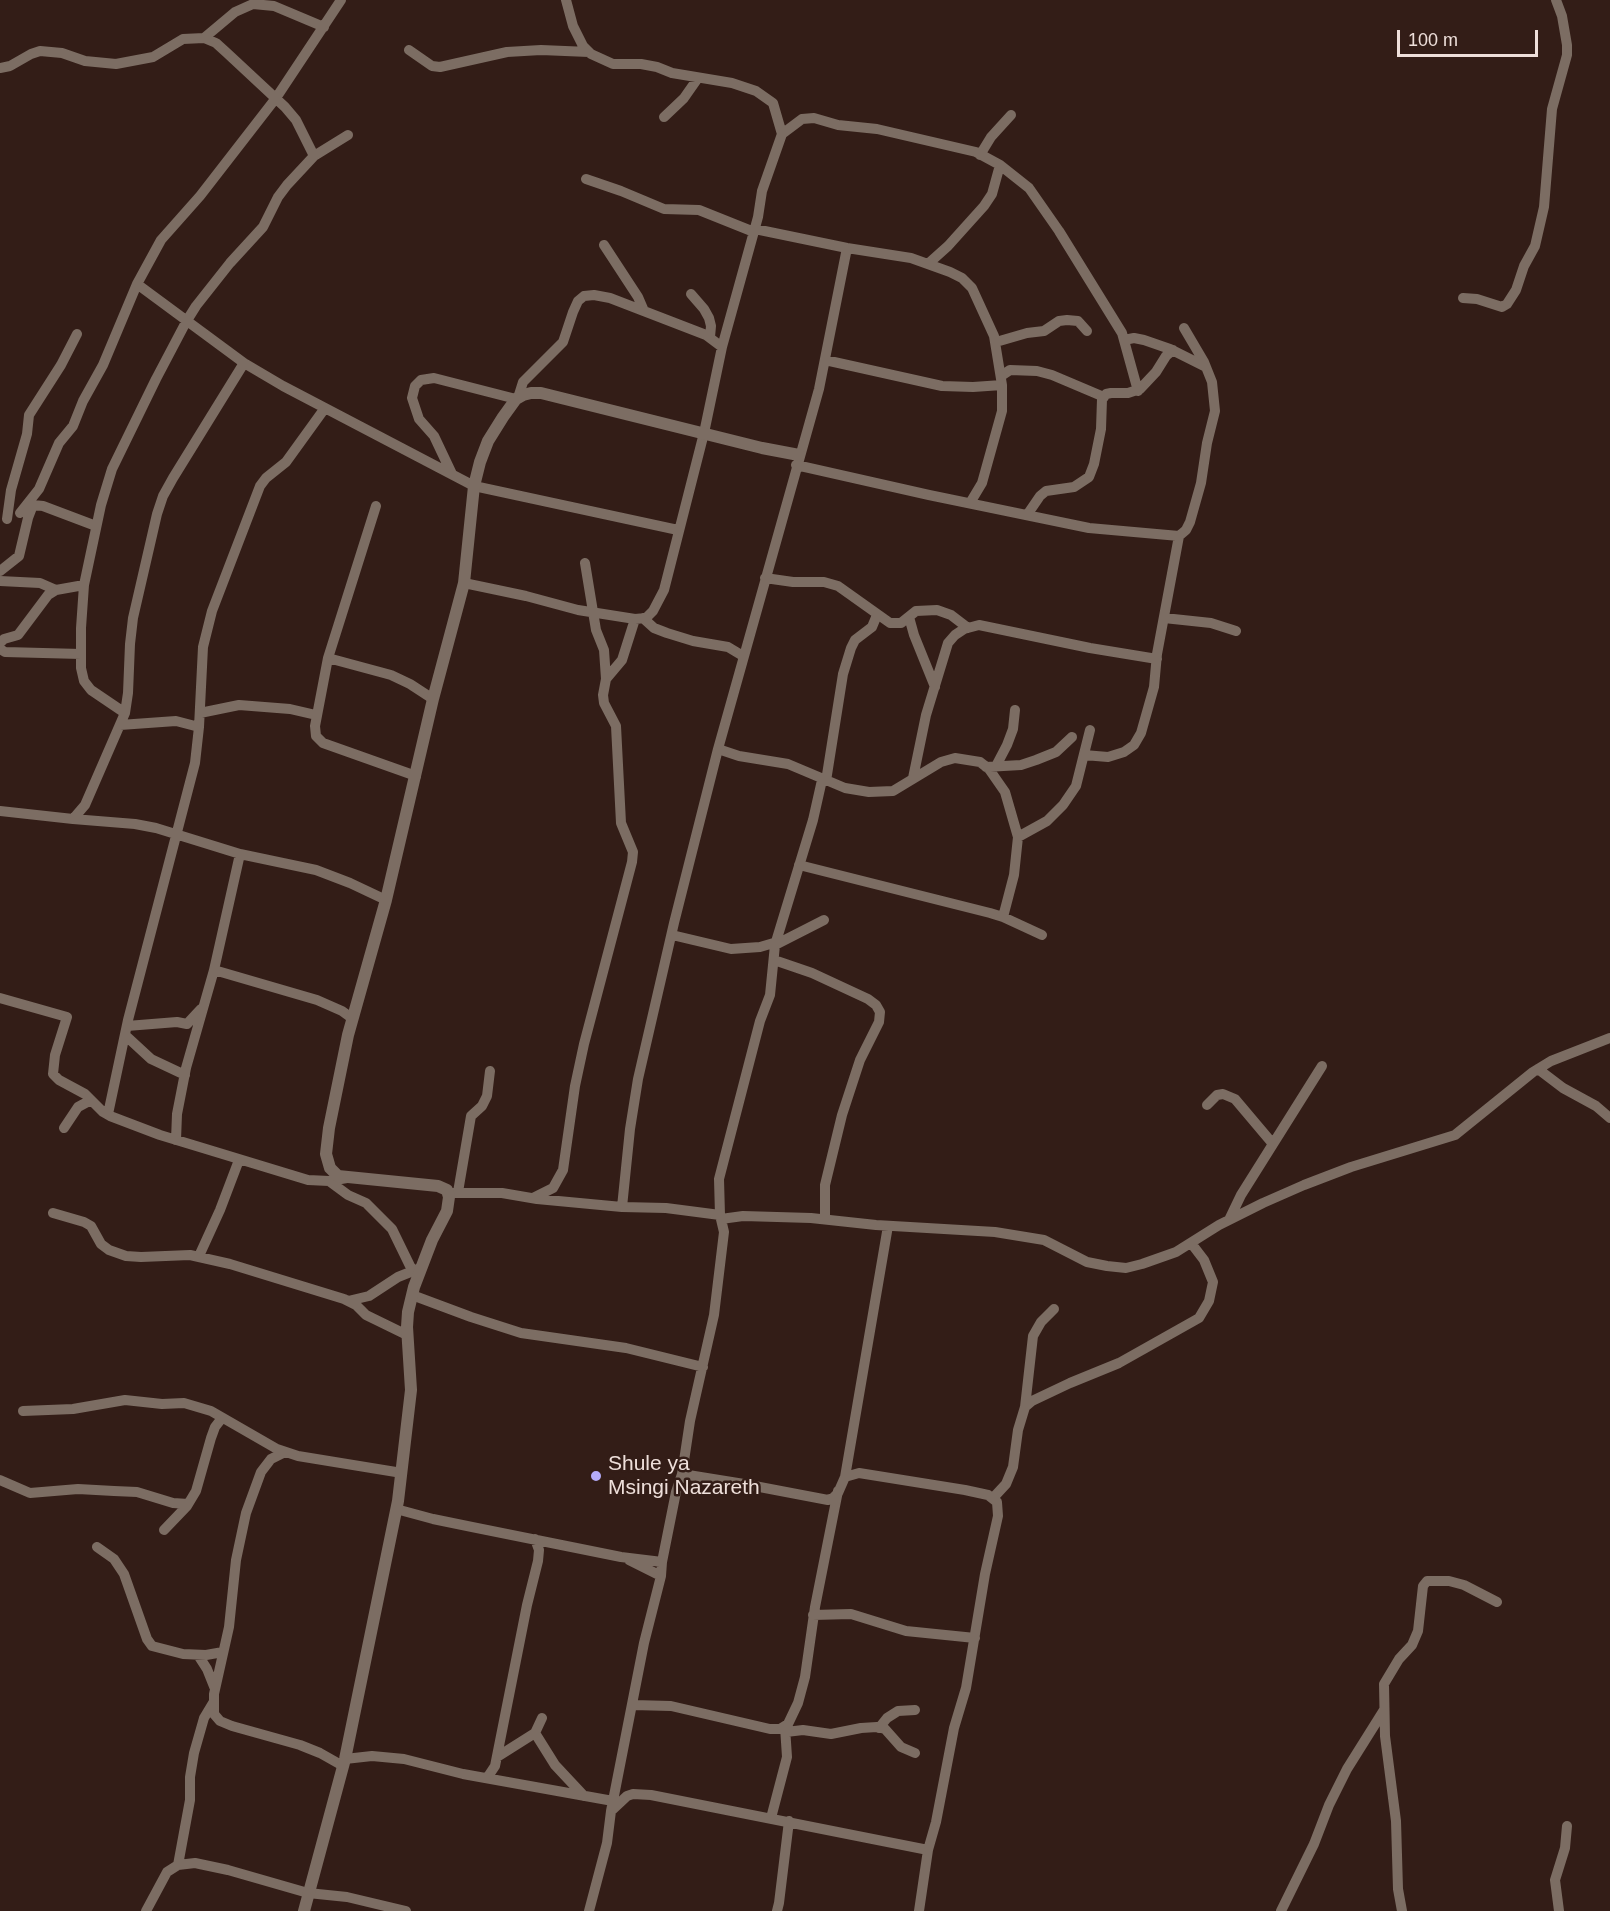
<!DOCTYPE html>
<style>
body{margin:0}
#map{position:relative;width:1610px;height:1911px;overflow:hidden;background:#331d17;font-family:Arial,sans-serif}
canvas{display:block}
.scale{position:absolute;left:1397px;top:30px;width:141px;height:27px;box-sizing:border-box;border:3px solid #eedfda;border-top:0;padding-left:8px;font-size:18px;line-height:21px;white-space:nowrap;color:#eedfda;-webkit-text-stroke:4px #331d17;paint-order:stroke}
</style>
<div id="map">
<canvas width="1610" height="1911"></canvas>
<div class="scale">100 m</div>
</div>
<script>
const g = document.querySelector('canvas').getContext('2d');
g.lineJoin = 'round';
const toPath = rows => new Path2D(rows.map(r => 'M' + r).join(''));
function trace(path, color, width, dash) { g.strokeStyle = color; g.lineWidth = width; g.lineCap = dash ? 'butt' : 'round'; g.setLineDash(dash || []); g.stroke(path); }
function label(font, color, halo, rows, align = 'center') {
  g.font = font + ' Arial,sans-serif'; g.lineWidth = 5; g.setLineDash([]); g.textBaseline = 'middle'; g.strokeStyle = halo; g.fillStyle = color; for (const [text, x, y, turn = 0] of rows) {
    g.save(); g.translate(x, y); g.rotate((+turn || 0) * Math.PI / 180); g.textAlign = isNaN(turn) ? turn : align; if (halo) g.strokeText(text, 0, 0); g.fillText(text, 0, 0); g.restore();
  }
}
const minor = toPath([
 [566,0,573,26,583,46,591,54,613,64,641,64,657,67,672,73,732,83,756,91,773,103,782,134],
 [204,38,235,12,253,4,274,6,324,27],
 [409,50,432,66,440,67,507,52,541,50,589,52],
 [0,68,10,66,31,54,40,51,62,53,85,61,116,64,153,57,183,39,204,38,216,43,227,53,285,107,296,120,314,156],
 [664,117,684,98,698,78],
 [980,155,991,137,1011,115],
 [586,179,621,191,664,209,699,210,754,232],
 [755,229,847,248,911,258,950,272,962,278,972,288,994,336,1002,385,1002,411,982,483,970,503],
 [604,245,638,297,644,311],
 [929,263,948,246,984,206,992,194,1000,165],
 [137,284,244,363,283,386,474,486,678,530],
 [691,294,704,309,709,318,711,326,710,337],
 [1463,298,1477,299,1502,307,1507,304,1516,290,1524,266,1535,246,1544,207,1552,109,1567,55,1567,45,1562,16,1556,0],
 [1124,340,1134,338,1144,340,1170,349,1206,367],
 [996,342,1027,333,1044,331,1059,321,1067,320,1078,321,1087,331],
 [825,360,942,386,973,387,1002,385],
 [1001,376,1010,370,1037,371,1052,375,1104,397],
 [518,398,523,382,563,342,573,312,578,301,584,296,594,295,610,298,706,335,722,347],
 [796,465,929,495,1089,528,1179,536,1186,530,1190,522,1201,483,1207,443,1215,411,1212,382,1204,362,1184,328],
 [452,474,434,436,419,419,412,398,415,386,421,380,434,378,516,399],
 [376,506,328,658,315,726,316,736,323,743,416,776],
 [20,513,39,489,59,443,73,426,83,401,103,365,137,284,161,240,200,196,276,98,341,0],
 [1027,515,1040,496,1046,491,1074,487,1089,477,1094,464,1101,429,1102,399,1106,394,1111,393,1128,393,1140,389,1156,372,1166,356,1173,350],
 [7,519,11,490,27,434,29,415,61,365,77,334],
 [585,563,596,630,604,650,606,679],
 [0,571,19,556,28,518,33,505,43,506,96,526],
 [765,578,793,582,824,582,838,586,890,623,901,623,916,611,937,610,951,615,968,628],
 [0,581,40,583,56,590],
 [464,583,526,596,578,610,635,619,646,618,653,611,664,590,704,433,722,347,758,217,762,191,782,134,802,119,814,118,838,125,877,129,976,152,1000,165,1029,188,1059,231,1122,333,1138,391],
 [909,617,914,635,935,687],
 [643,618,654,628,667,633,693,641,728,647,743,656],
 [1164,618,1211,623,1236,631],
 [0,643,4,639,18,635,48,595,56,590,84,585],
 [0,649,5,652,81,654],
 [328,658,391,675,410,684,433,699],
 [125,713,91,690,84,681,81,668,81,628,84,585,101,505,112,469,156,379,186,322,196,306,230,263,263,227,278,197,287,185,314,156,348,135],
 [200,713,239,705,290,709,316,715],
 [120,725,176,721,199,727],
 [718,749,739,756,788,764,845,788,869,792,893,791,941,762,955,758,980,762,989,769,1005,792,1018,837,1014,875,1003,917],
 [1084,755,1108,757,1124,752,1134,745,1141,733,1154,687,1157,654,1179,536],
 [996,766,1007,745,1013,729,1015,710],
 [986,767,1021,765,1036,760,1056,752,1072,737],
 [913,778,926,715,948,643,955,635,964,629,979,625,1090,648,1157,659],
 [826,781,843,674,851,648,855,640,872,627,877,615],
 [0,811,73,819,85,805,125,713,128,693,130,644,133,618,157,514,163,496,173,478,244,363],
 [73,819,135,824,156,828,240,854,316,870,350,883,386,900],
 [1018,837,1047,821,1063,805,1076,786,1090,730],
 [799,865,990,913,1003,917,1042,935],
 [672,935,731,949,760,947,777,942],
 [775,945,824,920],
 [774,960,812,973,868,999,876,1005,880,1012,879,1022,860,1060,842,1115,825,1185,825,1219],
 [214,970,317,1000,342,1011,353,1019],
 [0,998,67,1017,55,1055,53,1074,59,1080,85,1094,103,1112,110,1116,160,1135,308,1180,329,1181,347,1178],
 [127,1026,177,1022,187,1024,201,1009],
 [125,1035,151,1059,185,1075],
 [1538,1069,1563,1088,1596,1106,1610,1118],
 [1207,1105,1217,1095,1223,1094,1235,1099,1273,1144],
 [108,1114,128,1020,195,763,199,727,203,647,212,611,260,486,266,478,286,462,325,408],
 [64,1128,78,1107,91,1100],
 [176,1140,177,1114,186,1068,214,970,240,854],
 [329,1181,348,1195,366,1203,392,1229,412,1270],
 [458,1192,471,1116,482,1106,487,1096,490,1071],
 [448,1193,502,1193,537,1199,622,1207,666,1208,720,1215,724,1232,714,1315,690,1421,682,1474,676,1492,662,1562,661,1576,644,1643,611,1811,607,1843,589,1911],
 [533,1198,553,1188,563,1170,575,1086,584,1044,632,862,633,852,621,823,616,726,604,703,603,695,606,679,622,660,635,619],
 [622,1207,630,1129,638,1079,674,923,718,749,819,389,847,248],
 [53,1213,84,1222,91,1226,101,1244,109,1250,126,1256,141,1257,190,1255,230,1264,344,1299,356,1305,366,1315,407,1335],
 [720,1215,719,1179,760,1021,770,995,775,945,813,820,822,780],
 [721,1219,743,1216,811,1218,876,1225,995,1232,1044,1240,1087,1262,1107,1266,1126,1268,1142,1264,1176,1252,1219,1225,1263,1203,1304,1185,1351,1167,1455,1135,1533,1072,1551,1061,1610,1038],
 [1229,1220,1241,1195,1322,1066],
 [199,1256,220,1210,239,1160],
 [412,1295,471,1317,521,1333,626,1348,703,1367],
 [348,1301,369,1296,398,1277,418,1269],
 [1025,1407,1033,1336,1041,1322,1054,1309],
 [23,1411,73,1409,125,1400,162,1404,184,1403,211,1411,277,1449,298,1456,402,1473],
 [285,1452,271,1459,261,1472,246,1513,236,1560,229,1627,214,1694,214,1714,220,1721,232,1726,300,1745,320,1753,343,1766],
 [682,1474,744,1484,828,1500,833,1498,838,1493,845,1477,859,1473,965,1490,988,1495,997,1502,998,1516,985,1574,966,1688,954,1728,936,1822,928,1850,919,1911],
 [845,1477,888,1226],
 [0,1480,30,1493,78,1489,114,1491,137,1492,173,1503,188,1504],
 [993,1498,1006,1484,1013,1467,1018,1430,1025,1407,1032,1401,1070,1383,1119,1363,1199,1318,1209,1301,1213,1282,1204,1260,1191,1243],
 [396,1509,433,1519,472,1527,621,1557,662,1562],
 [164,1530,187,1506,196,1491,211,1438,215,1427,222,1418],
 [97,1547,114,1559,124,1574,147,1639,152,1646,183,1654,206,1655,223,1652],
 [629,1560,661,1576],
 [813,1615,851,1614,906,1631,975,1638],
 [198,1655,207,1669,215,1689],
 [633,1705,671,1706,770,1729,780,1729,788,1724,798,1703,805,1677,815,1607,838,1491],
 [879,1728,887,1718,898,1711,915,1710],
 [786,1732,803,1730,831,1734,861,1728,877,1727,885,1729,901,1747,915,1753],
 [535,1733,555,1765,584,1796],
 [497,1757,535,1733,542,1718],
 [345,1759,372,1756,404,1759,463,1774,613,1801],
 [487,1778,495,1766,527,1605,538,1561,539,1550,535,1539],
 [611,1811,627,1796,633,1794,651,1795,928,1850],
 [771,1818,787,1757,785,1727],
 [178,1865,190,1800,190,1777,194,1753,204,1718,213,1703],
 [146,1911,167,1872,178,1865,195,1863,228,1870,308,1893,347,1897,406,1911],
 [777,1911,779,1903,789,1821],
 [1281,1911,1314,1844,1329,1805,1347,1769,1384,1710],
 [1402,1911,1398,1889,1396,1821,1385,1736,1384,1684,1399,1659,1412,1645,1418,1631,1423,1586,1427,1581,1449,1581,1464,1585,1497,1602],
 [1559,1911,1555,1880,1565,1848,1567,1826]
]);
const tertiary = toPath([
 [304,1911,345,1759,398,1501,411,1390,407,1327,408,1312,414,1287,432,1240,447,1211,449,1197,447,1190,438,1186,338,1176,330,1168,326,1154,329,1128,348,1035,386,900,433,699,464,583,474,486,480,462,488,441,503,417,516,399,523,395,531,393,541,393,762,448,799,455]
]);
const markers = [
 [596,1476,6,"#b5acf8"]
];
const poiNames = [
 ["Shule ya",608,1464],
 ["Msingi Nazareth",608,1488]
];
trace(minor, '#7c6d63', 10);
trace(tertiary, '#7c6d63', 12);
for (const [x, y, r, color] of markers) { const dot = new Path2D(); dot.arc(x, y, r, 0, 2 * Math.PI); g.fillStyle = color; g.fill(dot); trace(dot, '#331d17', 2); }
label('21px', '#eedfda', '#331d17', poiNames, 'left');
</script>
